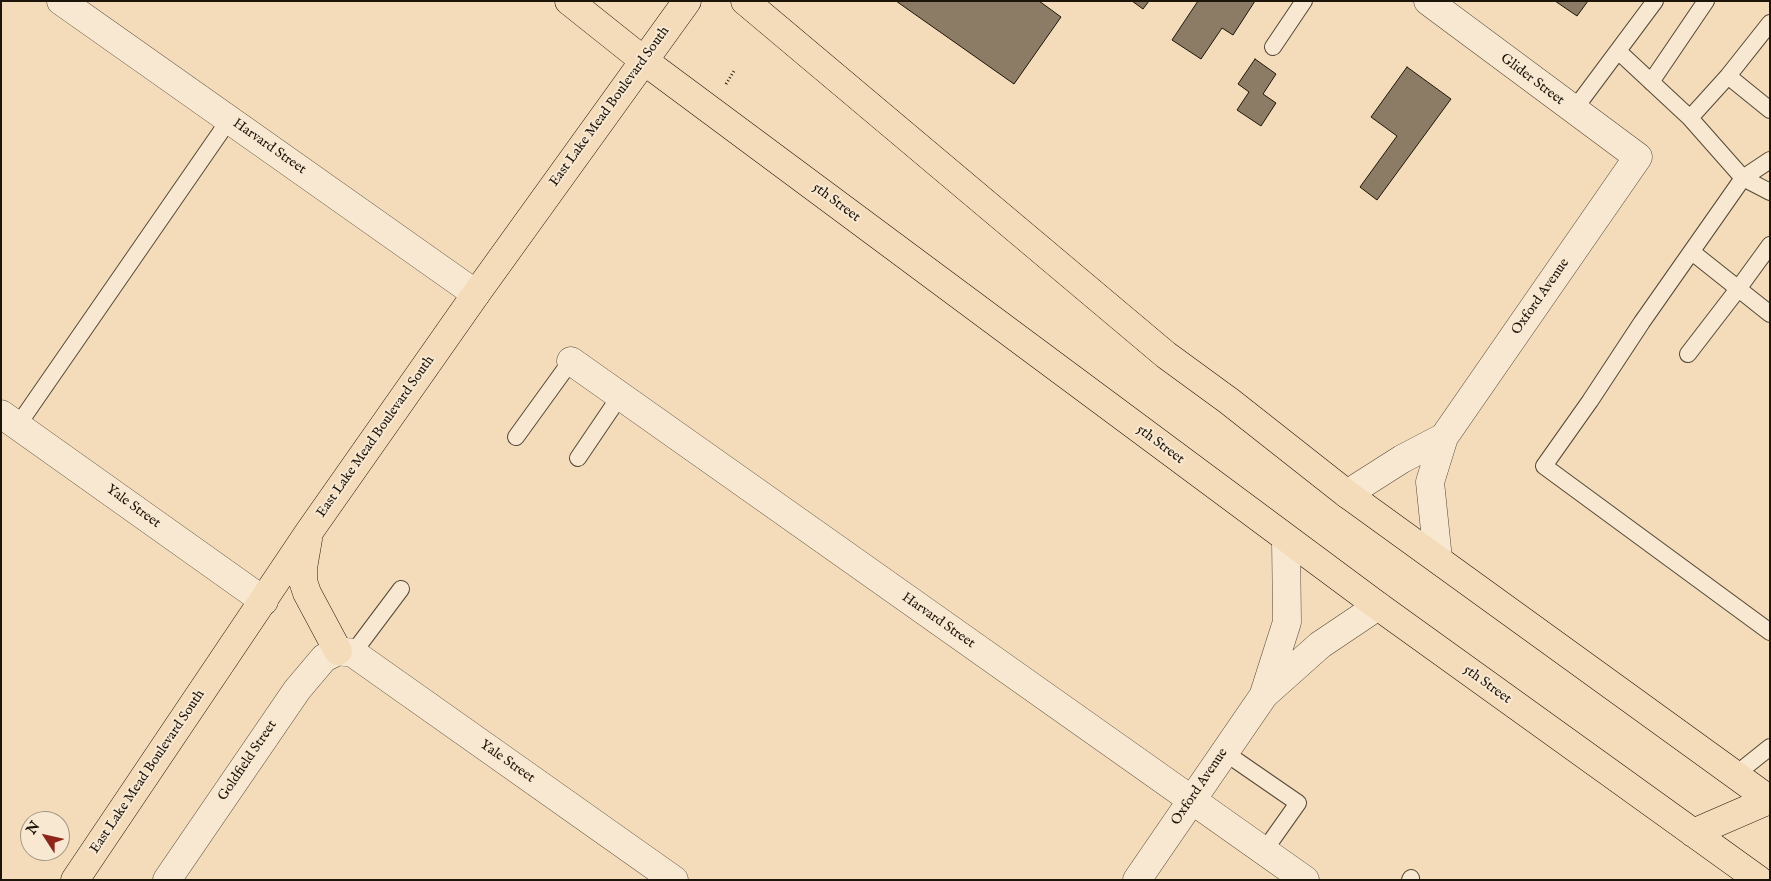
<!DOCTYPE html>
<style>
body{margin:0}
#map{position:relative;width:1771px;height:881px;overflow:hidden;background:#f4dcba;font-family:"IM FELL English",serif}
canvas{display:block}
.frame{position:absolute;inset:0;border:2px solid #1d1509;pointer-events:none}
.north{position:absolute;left:20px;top:811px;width:50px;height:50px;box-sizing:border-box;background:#f8e8d2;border:1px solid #a09482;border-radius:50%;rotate:305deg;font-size:14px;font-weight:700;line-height:20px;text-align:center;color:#1d1509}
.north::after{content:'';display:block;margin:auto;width:18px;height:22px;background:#8f2418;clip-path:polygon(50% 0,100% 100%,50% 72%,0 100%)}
</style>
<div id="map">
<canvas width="1771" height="881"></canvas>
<div class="frame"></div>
<div class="north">N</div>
</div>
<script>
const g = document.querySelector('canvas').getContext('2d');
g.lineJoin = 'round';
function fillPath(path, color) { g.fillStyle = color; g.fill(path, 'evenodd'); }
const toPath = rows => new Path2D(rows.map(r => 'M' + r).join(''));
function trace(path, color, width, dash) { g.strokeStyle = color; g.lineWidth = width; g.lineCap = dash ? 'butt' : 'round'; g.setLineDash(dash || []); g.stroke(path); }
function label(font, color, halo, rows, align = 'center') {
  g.font = font + ' "IM FELL English",serif'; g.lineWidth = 4; g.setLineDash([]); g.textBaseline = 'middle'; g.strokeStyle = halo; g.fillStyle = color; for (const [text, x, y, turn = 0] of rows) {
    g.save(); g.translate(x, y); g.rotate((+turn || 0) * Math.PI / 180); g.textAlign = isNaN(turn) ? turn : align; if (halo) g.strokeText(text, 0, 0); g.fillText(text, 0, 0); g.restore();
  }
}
const building = toPath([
 [896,1,1039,1,1061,17,1014,84,896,1],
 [1132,1,1149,1,1143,9,1132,1],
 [1198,1,1255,1,1233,35,1222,28,1201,59,1172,40,1198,1],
 [1555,1,1588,1,1577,16,1555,1],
 [1255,59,1276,74,1263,94,1276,103,1261,126,1237,110,1249,92,1238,84,1255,59],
 [1407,67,1451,99,1377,200,1360,187,1397,136,1371,117,1407,67]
]);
const path = toPath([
 [726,84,734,71]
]);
const lane = toPath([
 [1770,23,1728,76,1690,118,1743,178,1770,192],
 [1273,47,1304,1],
 [1618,51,1690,118],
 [1728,76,1770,110],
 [1651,82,1706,1],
 [1573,111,1655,1],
 [1770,160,1743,178,1642,322,1590,401,1544,466,1770,632],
 [1692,252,1770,314],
 [1688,354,1738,289,1770,245],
 [18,425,229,120],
 [516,437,571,361],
 [578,458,620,396],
 [353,653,401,589],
 [1224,752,1298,803,1264,851],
 [1735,775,1770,747],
 [1410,880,1411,878]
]);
const street = toPath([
 [61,1,476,294],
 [1428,1,1638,157,1444,437,1430,482,1438,559],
 [571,361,1305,880],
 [1,414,264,601],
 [1347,494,1402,459,1444,437],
 [1264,694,1287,622,1286,539],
 [167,880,297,690,324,658,338,651,353,653,674,880],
 [1137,880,1264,695,1320,645,1378,606]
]);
const primary = toPath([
 [569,1,643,60,1378,606,1759,880],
 [745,1,1166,355,1229,401,1347,494,1770,800],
 [308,539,303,568,303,581,307,593,338,651],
 [1693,833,1769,800],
 [75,880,309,532,476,294,687,1]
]);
const streetNames = [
 ["Glider Street",1532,80,37],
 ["East Lake Mead Boulevard South",610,107,-54],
 ["Harvard Street",269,147,35],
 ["5th Street",836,203,37],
 ["Oxford Avenue",1541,297,-55],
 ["East Lake Mead Boulevard South",376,437,-55],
 ["5th Street",1160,445,37],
 ["Yale Street",133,507,36],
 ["Harvard Street",938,621,35],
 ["5th Street",1487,685,36],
 ["Goldfield Street",248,761,-56],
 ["Yale Street",507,762,35],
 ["East Lake Mead Boulevard South",148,772,-56],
 ["Oxford Avenue",1200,787,-56]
];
fillPath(building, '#8d7c65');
trace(building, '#1d1509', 1);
trace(lane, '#534735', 18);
trace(street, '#534735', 29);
trace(primary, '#1d1509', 29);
trace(path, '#1d1509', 3, [1, 2.5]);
trace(lane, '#f8e8d2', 16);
trace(street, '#f8e8d2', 28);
trace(primary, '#f4dcba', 28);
label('14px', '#1d1509', '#f8e8d2', streetNames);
</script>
